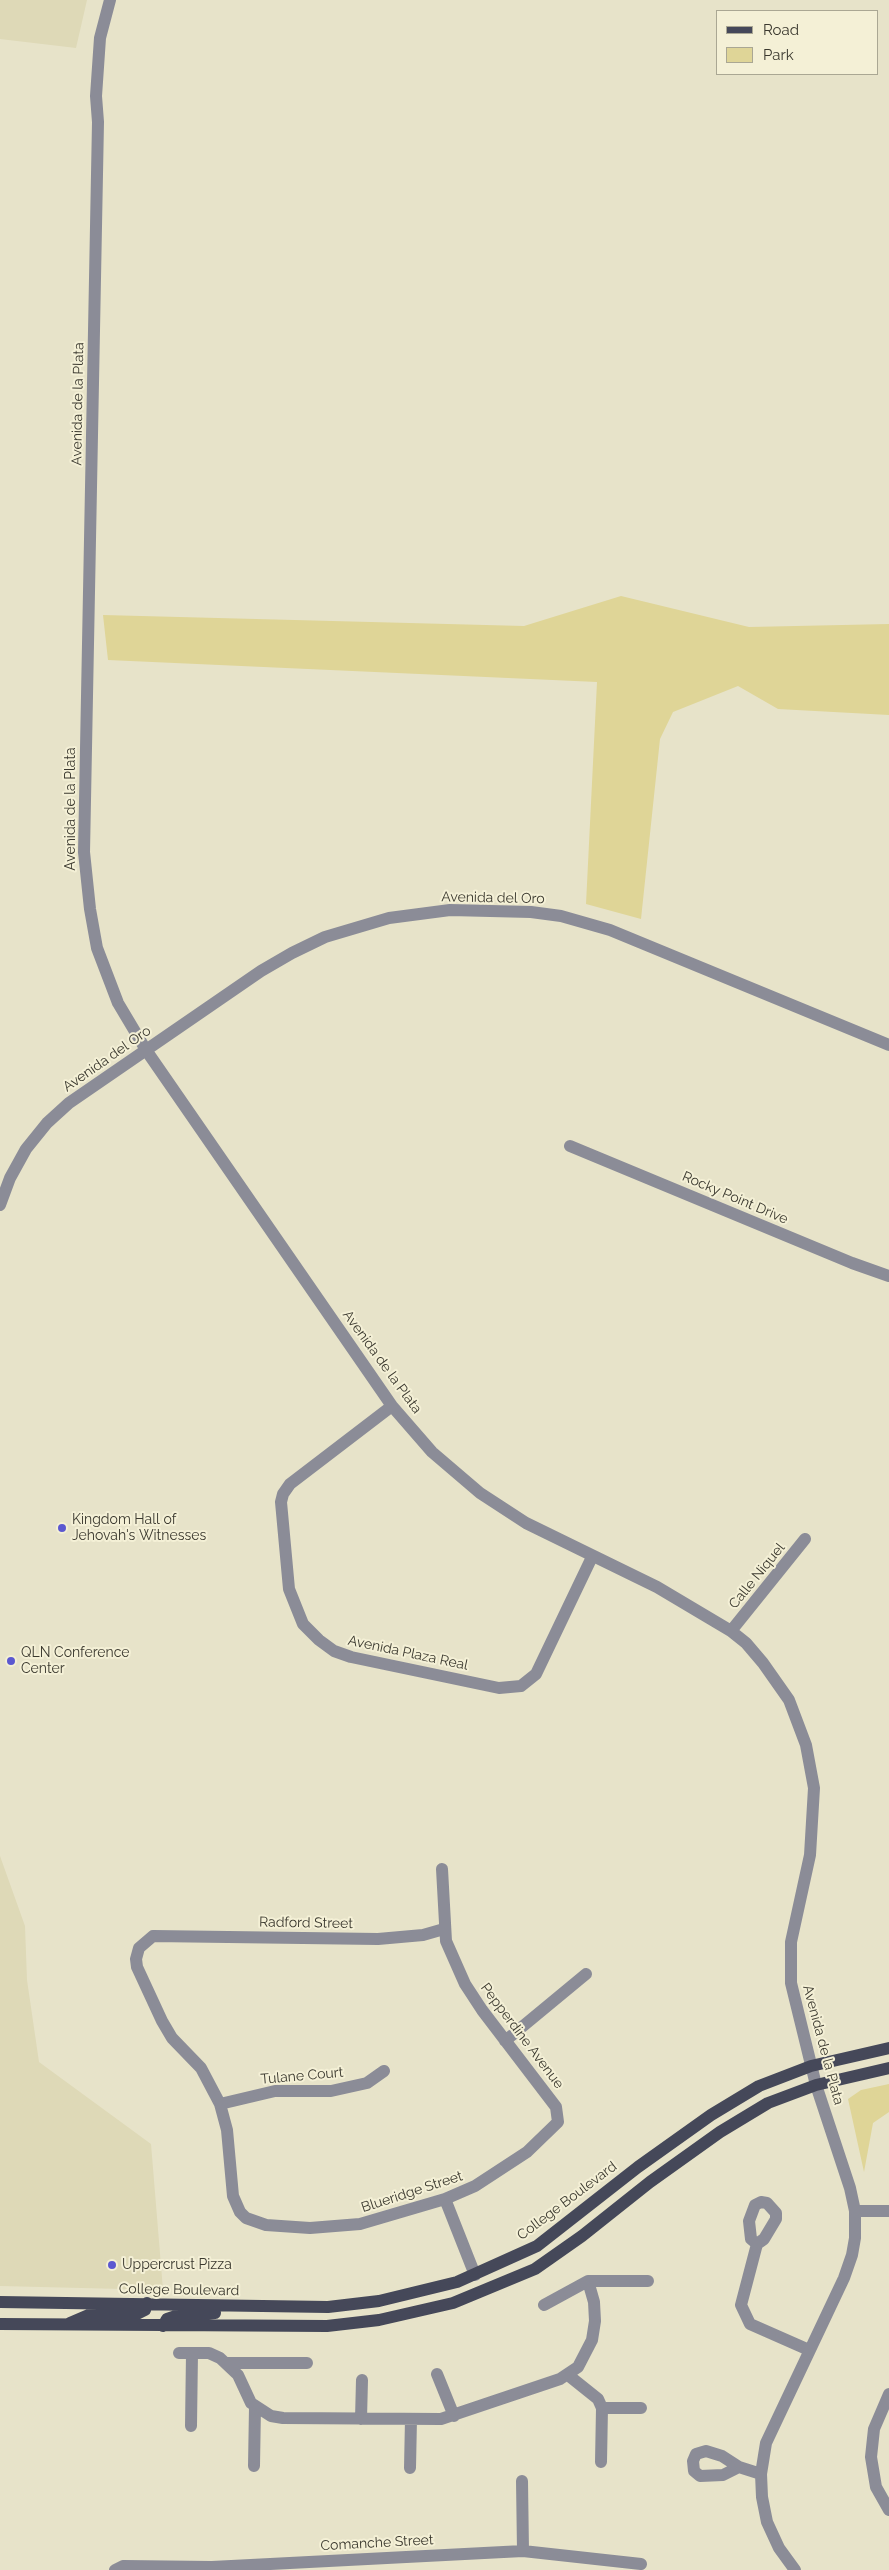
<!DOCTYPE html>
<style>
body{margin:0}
#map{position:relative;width:889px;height:2570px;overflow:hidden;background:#e7e3c9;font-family:Raleway,sans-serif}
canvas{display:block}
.legend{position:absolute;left:716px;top:10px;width:162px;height:65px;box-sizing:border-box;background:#f4f0d6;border:1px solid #aaa793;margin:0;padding:6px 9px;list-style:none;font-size:15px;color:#3b392f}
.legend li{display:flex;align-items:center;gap:10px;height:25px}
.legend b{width:25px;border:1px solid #aaa793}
</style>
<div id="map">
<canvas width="889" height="2570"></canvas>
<ul class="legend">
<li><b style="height:6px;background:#454859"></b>Road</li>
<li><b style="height:14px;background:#dfd597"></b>Park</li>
</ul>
</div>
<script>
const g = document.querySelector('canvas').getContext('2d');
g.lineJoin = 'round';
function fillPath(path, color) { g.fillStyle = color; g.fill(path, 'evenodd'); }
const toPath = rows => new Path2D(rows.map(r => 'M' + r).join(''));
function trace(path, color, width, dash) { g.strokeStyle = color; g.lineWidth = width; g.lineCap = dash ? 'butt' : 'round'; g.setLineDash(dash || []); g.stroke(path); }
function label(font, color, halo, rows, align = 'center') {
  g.font = font + ' Raleway,sans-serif'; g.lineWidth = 4; g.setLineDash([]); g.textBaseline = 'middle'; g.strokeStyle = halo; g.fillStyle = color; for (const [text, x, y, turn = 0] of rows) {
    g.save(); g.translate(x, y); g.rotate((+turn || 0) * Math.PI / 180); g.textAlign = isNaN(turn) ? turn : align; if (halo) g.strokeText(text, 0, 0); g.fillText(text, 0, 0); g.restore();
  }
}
const built = toPath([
 [0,0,87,0,76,48,0,39],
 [0,1856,25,1926,27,1980,39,2062,151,2144,163,2290,0,2286]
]);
const green = toPath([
 [621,596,749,627,889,624,889,715,778,709,738,686,673,712,660,739,641,919,586,904,597,682,108,660,103,615,524,626],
 [889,2084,889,2112,873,2123,864,2172,848,2099,861,2090]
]);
const minor = toPath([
 [110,0,100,38,96,96,98,122,84,852,90,909,97,948,118,1003,146,1050,392,1406,432,1452,480,1493,526,1523,657,1587,731,1631,746,1643,763,1663,789,1700,806,1745,814,1788,810,1855,791,1942,791,1983,816,2085,850,2188,855,2211,855,2238,852,2255,844,2278,766,2443,761,2474,762,2497,767,2522,779,2548,795,2570],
 [570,1146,852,1263,889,1276],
 [0,1205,10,1178,26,1149,47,1123,69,1103,261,971,292,953,325,937,389,918,450,910,531,912,561,916,610,930,889,1045],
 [392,1406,290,1484,283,1494,281,1502,289,1589,303,1624,319,1640,334,1651,351,1657,499,1688,521,1686,536,1674,592,1557],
 [731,1631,805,1539],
 [442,1869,446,1941,465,1984,482,2010,556,2107,558,2122,527,2152,475,2186,445,2199,360,2224,310,2228,266,2225,246,2218,240,2212,233,2196,227,2130,220,2104,201,2068,172,2038,162,2021,137,1967,136,1959,139,1948,153,1936,378,1939,423,1935,444,1929],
 [505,2041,586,1974],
 [220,2104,275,2091,331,2091,367,2083,384,2071],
 [445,2199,475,2275],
 [855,2211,889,2211],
 [757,2244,751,2239,749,2221,755,2205,761,2202,767,2203,776,2213,776,2219,764,2239,757,2244,741,2305,750,2324,809,2350],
 [544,2305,588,2281,648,2281],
 [179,2353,209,2353,220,2358,238,2375,251,2403,271,2416,283,2418,441,2419,560,2379,578,2367,592,2340,595,2321,594,2302,588,2281],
 [227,2363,307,2363],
 [437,2374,454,2416],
 [568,2375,598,2399,602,2408,601,2462],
 [889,2394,874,2429,871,2457,876,2487,889,2510],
 [602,2408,641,2408],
 [361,2419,362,2380],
 [191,2426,192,2353],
 [254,2466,255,2407],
 [739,2467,723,2475,700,2476,694,2471,693,2461,696,2454,706,2451,722,2456,739,2467,761,2474],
 [410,2468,411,2419],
 [522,2481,523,2551],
 [115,2570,123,2566,212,2567,523,2551,641,2564]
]);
const major = toPath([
 [0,2302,328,2307,379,2301,457,2282,537,2246,638,2167,711,2115,759,2086,811,2066,889,2048],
 [70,2323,91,2314,137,2314,145,2310,147,2303],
 [0,2324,327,2326,379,2320,453,2303,535,2269,582,2236,650,2182,720,2132,768,2103,816,2085,889,2068],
 [163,2326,167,2319,176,2316,215,2313]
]);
const markers = [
 [62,1528,5,"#5b58d0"],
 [11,1661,5,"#5b58d0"],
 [112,2265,5,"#5b58d0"]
];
const streetNames = [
 ["Avenida de la Plata",78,404,-89],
 ["Avenida de la Plata",71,809,-90],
 ["Avenida del Oro",493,898,1],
 ["Avenida del Oro",107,1059,-35],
 ["Rocky Point Drive",735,1198,23],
 ["Avenida de la Plata",382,1362,54],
 ["Calle Niquel",757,1576,-51],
 ["Avenida Plaza Real",408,1653,12],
 ["Radford Street",306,1923,1],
 ["Pepperdine Avenue",522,2036,53],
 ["Avenida de la Plata",823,2045,75],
 ["Tulane Court",302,2076,-5],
 ["Blueridge Street",412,2192,-18],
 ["College Boulevard",567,2201,-37],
 ["College Boulevard",179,2290,1],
 ["Comanche Street",377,2543,-3]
];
const poiNames = [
 ["Kingdom Hall of",72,1520],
 ["Jehovah's Witnesses",72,1536],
 ["QLN Conference",21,1653],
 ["Center",21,1669],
 ["Uppercrust Pizza",122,2265]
];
fillPath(built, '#ded9b7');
fillPath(green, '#dfd597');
trace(minor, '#8b8c97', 12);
trace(major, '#454859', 12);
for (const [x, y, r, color] of markers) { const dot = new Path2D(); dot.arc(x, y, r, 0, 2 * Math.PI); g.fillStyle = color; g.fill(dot); trace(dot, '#f4f0d6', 2); }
label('14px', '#3b392f', '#f4f0d6', streetNames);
label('14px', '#3b392f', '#f4f0d6', poiNames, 'left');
</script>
